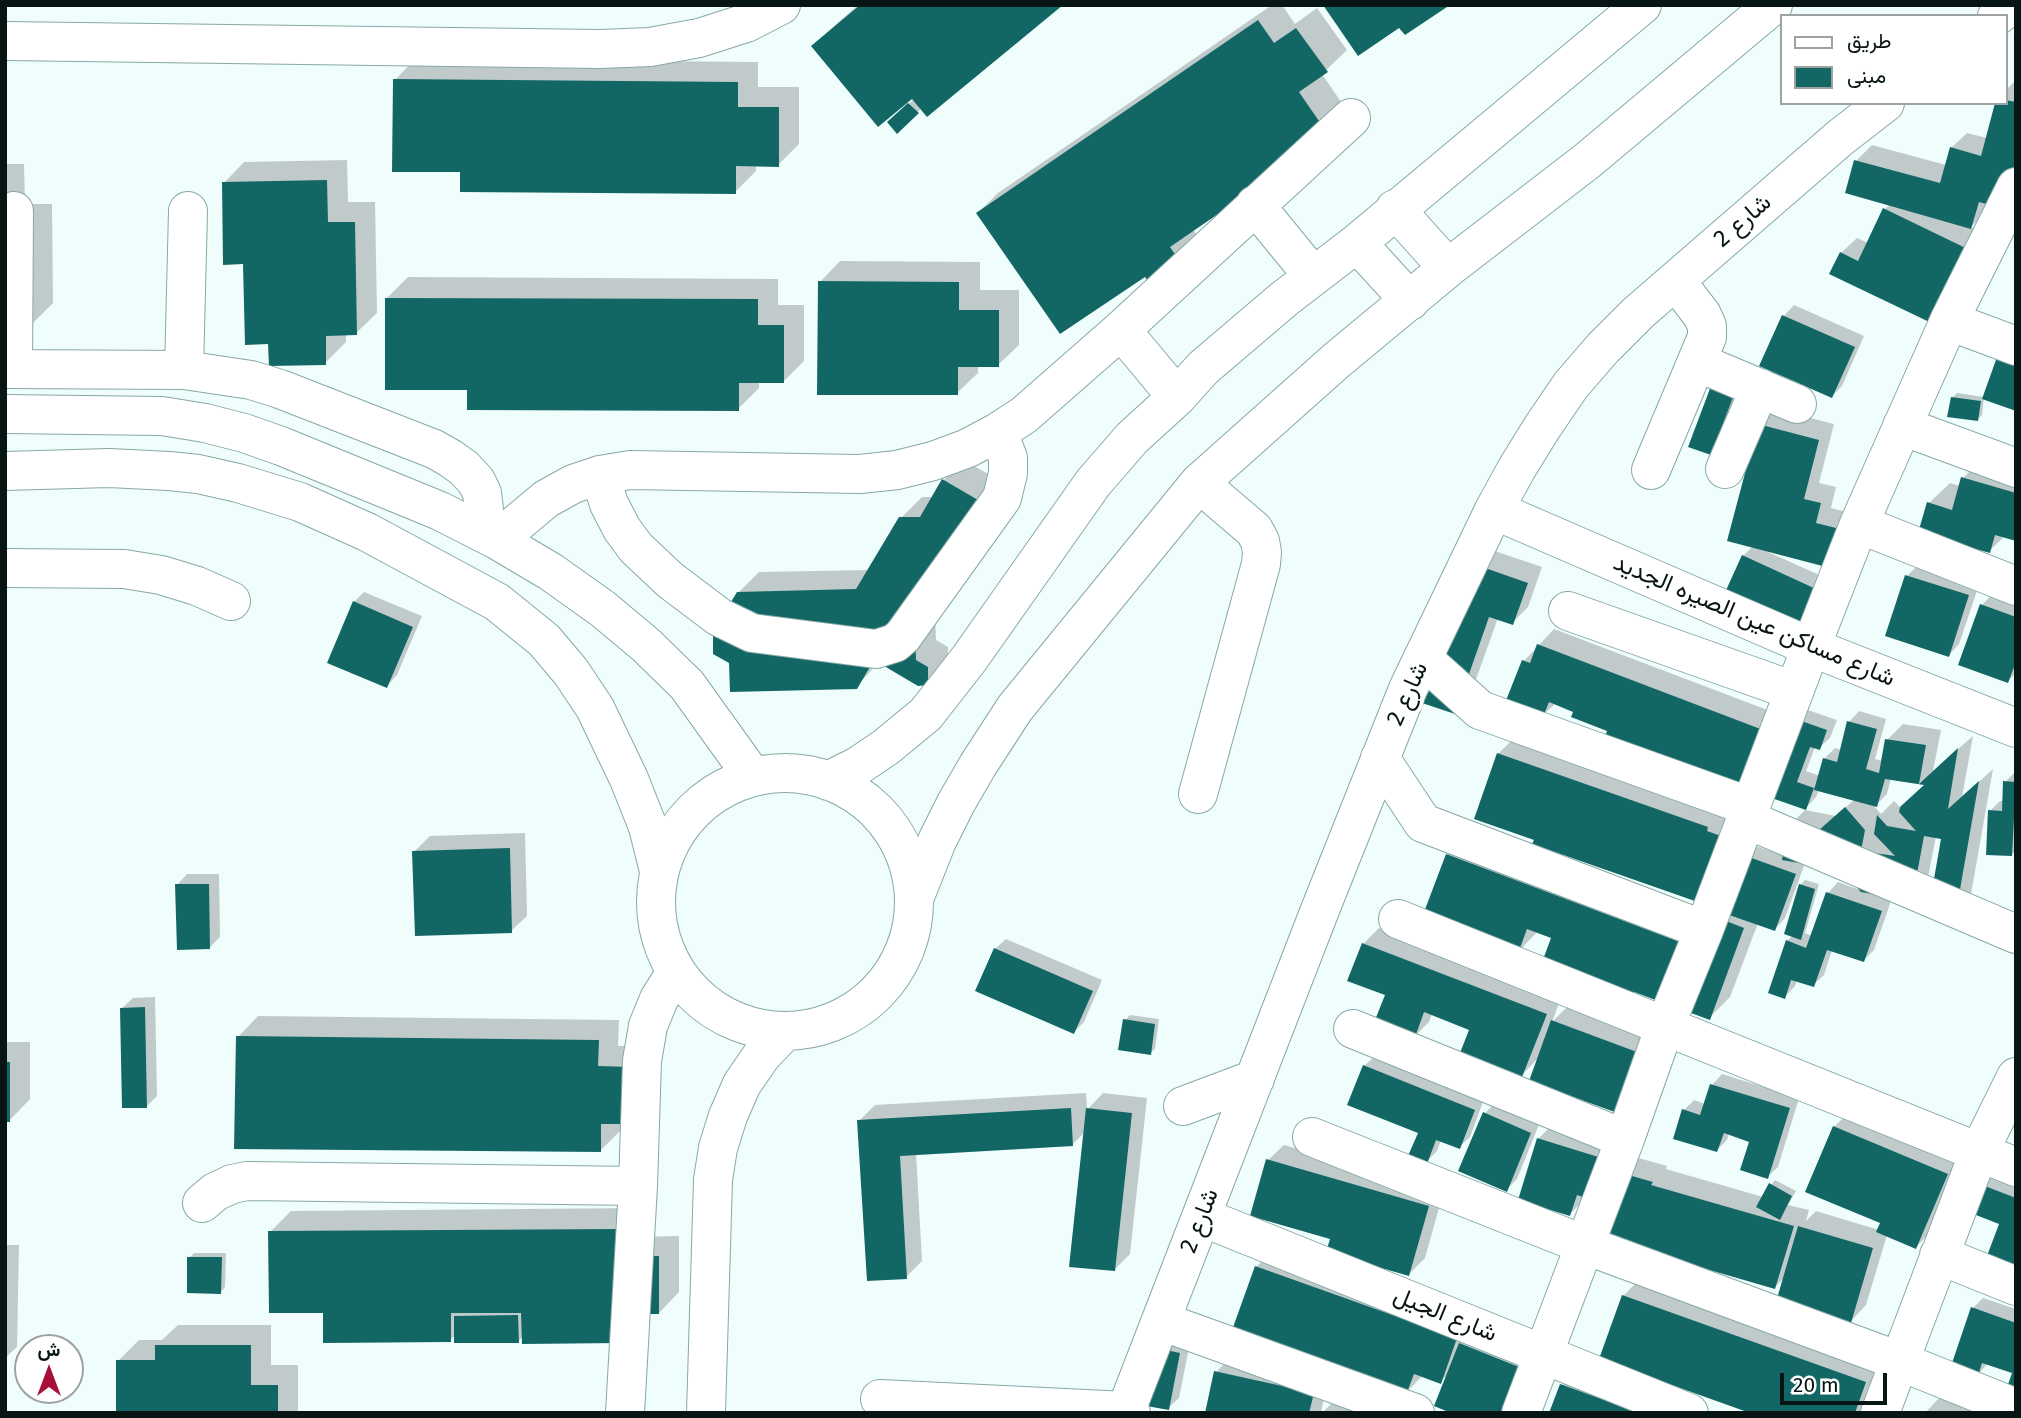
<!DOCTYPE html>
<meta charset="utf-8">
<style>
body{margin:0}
#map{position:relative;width:2021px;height:1418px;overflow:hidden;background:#f0fdfd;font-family:"Fira Sans",Vazirmatn,sans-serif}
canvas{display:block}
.frame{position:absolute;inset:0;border:7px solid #081515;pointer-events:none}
.legend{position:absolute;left:1780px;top:14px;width:228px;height:91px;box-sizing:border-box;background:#fff;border:2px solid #9ca1a1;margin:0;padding:9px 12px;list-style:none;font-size:21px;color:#081515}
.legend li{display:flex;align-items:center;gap:14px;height:35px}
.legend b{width:35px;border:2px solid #9ca1a1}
.north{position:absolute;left:14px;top:1334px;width:70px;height:70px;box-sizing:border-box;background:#fff;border:2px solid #9ca1a1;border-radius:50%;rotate:0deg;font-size:19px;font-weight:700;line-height:28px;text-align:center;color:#081515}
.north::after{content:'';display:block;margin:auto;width:24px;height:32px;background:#a8103c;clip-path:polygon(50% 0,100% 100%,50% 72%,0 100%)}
.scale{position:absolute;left:1780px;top:1373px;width:107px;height:32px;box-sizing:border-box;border:4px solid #081515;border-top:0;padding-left:9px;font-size:21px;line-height:24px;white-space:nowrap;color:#081515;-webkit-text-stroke:5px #fff;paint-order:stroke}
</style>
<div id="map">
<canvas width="2021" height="1418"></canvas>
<div class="frame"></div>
<ul class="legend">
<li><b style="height:9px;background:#fff"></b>طريق</li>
<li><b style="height:19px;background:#126765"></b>مبنى</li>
</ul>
<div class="north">ش</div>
<div class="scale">20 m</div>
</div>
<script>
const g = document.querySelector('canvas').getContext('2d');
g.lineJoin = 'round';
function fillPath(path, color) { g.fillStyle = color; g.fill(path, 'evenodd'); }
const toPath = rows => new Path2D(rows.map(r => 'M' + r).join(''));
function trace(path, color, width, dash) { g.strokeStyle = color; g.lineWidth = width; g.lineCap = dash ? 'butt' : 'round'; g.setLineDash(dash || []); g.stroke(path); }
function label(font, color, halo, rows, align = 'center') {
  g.font = font + ' "Fira Sans",Vazirmatn,sans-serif'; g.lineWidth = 7; g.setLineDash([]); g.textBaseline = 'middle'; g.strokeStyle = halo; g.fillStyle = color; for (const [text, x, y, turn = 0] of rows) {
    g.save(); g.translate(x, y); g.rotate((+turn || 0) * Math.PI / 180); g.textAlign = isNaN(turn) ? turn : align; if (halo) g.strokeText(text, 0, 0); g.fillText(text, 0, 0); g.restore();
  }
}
const shadow = toPath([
 [858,5,1060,5,922,108,897,131,889,122,914,99,813,46,834,26],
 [1272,5,1282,5,1295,24,1317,8,1347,50,1322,74,1350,115,1193,229,1215,261,1145,274,978,213,998,193],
 [415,59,758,62,758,87,799,87,799,144,778,165,756,164,756,171,735,192,462,171,395,80],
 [2016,78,2016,196,1987,211,1971,227,1995,239,1960,311,1841,253,1857,238,1868,243,1885,209,1890,204,1856,161,1872,145,1946,165,1951,148,1967,133,1987,138,2005,103,2005,91,2014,82],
 [347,160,348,202,375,202,377,313,356,333,346,334,346,342,325,363,270,342,245,262,224,183,244,162],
 [5,164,24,164,25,204,52,204,53,303,32,324,5,366],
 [840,261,980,262,980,290,1019,290,1019,345,998,365,978,365,978,373,957,393,820,282],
 [408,277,778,279,778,305,804,305,804,361,783,382,759,382,759,388,738,409,469,389,387,298],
 [1794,305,1864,336,1842,386,1832,396,1784,316],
 [1749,368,1721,443,1691,446],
 [1957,393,1984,397,1982,415,1977,420,1952,398],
 [1775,409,1834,424,1819,483,1836,487,1831,508,1859,515,1850,551,1769,550,1768,552,1826,578,1807,618,1743,556,1753,546,1759,425],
 [1983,458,2016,467,2016,539,2005,536,1989,551,1929,503,1950,483,1960,486,1963,478],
 [964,460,1009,486,935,611,936,640,948,647,948,663,928,684,880,661,856,687,738,593,759,572,870,570,901,518,922,497,934,497,944,480],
 [1483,547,1542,567,1528,607,1512,623,1498,618,1470,696,1454,712],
 [1917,566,1979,585,1959,644,1949,655,1907,576],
 [1997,589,2016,596,2016,673,2008,681,1982,605],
 [364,592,422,616,397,675,387,686,354,602],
 [1554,629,1786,717,1760,784,1610,730,1575,711,1556,703,1543,715,1508,702,1524,661],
 [1802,708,1837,720,1830,738,1819,748,1815,747,1806,771,1820,776,1824,759,1835,748,1842,750,1849,722,1859,711,1886,719,1875,759,1883,761,1887,740,1903,724,1941,730,1933,771,1973,736,1962,797,1993,769,1970,900,1955,916,1943,838,1936,836,1927,883,1874,892,1874,895,1891,901,1874,950,1864,960,1832,950,1824,975,1813,985,1797,980,1795,986,1785,997,1787,941,1793,935,1800,885,1805,880,1819,884,1805,933,1812,936,1828,893,1838,882,1863,891,1848,874,1805,863,1785,918,1775,929,1758,923,1730,997,1709,1018,1636,991,1631,996,1554,937,1538,931,1516,954,1447,855,1468,835,1711,925,1730,913,1536,838,1498,754,1519,733,1728,806,1747,843,1784,856,1789,826,1805,810,1836,816,1855,799,1819,790,1816,797,1806,808,1765,794],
 [1891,778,1926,784,1901,808,1894,801,1881,814,1871,803,1876,805,1887,794],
 [2016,771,2016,850,2012,854,1990,811,2000,801,2004,801,2005,782],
 [525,833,527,916,511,931,414,852,430,836],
 [187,874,219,874,220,937,210,947,177,885],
 [1379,928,1561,998,1552,1022,1569,1005,1660,1039,1638,1098,1539,1057,1522,1075,1471,1029,1432,1014,1429,1022,1413,1038,1387,994,1363,944],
 [1006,939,1102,980,1084,1022,1074,1032,995,949],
 [155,997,157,1096,147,1106,122,1008,133,998],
 [1130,1015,1159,1019,1155,1049,1150,1053,1125,1020],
 [258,1016,619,1020,618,1046,651,1046,621,1130,600,1151,238,1037],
 [5,1042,30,1042,30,1099,10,1120,5,1120],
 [1375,1056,1484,1099,1470,1137,1459,1147,1441,1140,1437,1151,1426,1162,1421,1132,1364,1066],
 [1722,1074,1799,1098,1778,1167,1767,1177,1751,1140,1729,1133,1727,1140,1717,1150,1684,1110,1694,1100,1705,1104,1712,1085],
 [1086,1093,1087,1110,1103,1093,1147,1098,1130,1254,1114,1270,1085,1132,1072,1145,916,1153,922,1261,906,1277,859,1121,875,1105],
 [1495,1103,1540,1122,1517,1179,1506,1190,1485,1113],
 [1850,1111,1963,1158,1932,1231,1916,1247,1887,1235,1866,1305,1851,1321,1785,1277,1775,1287,1601,1237,1635,1157,1667,1166,1666,1169,1763,1197,1775,1180,1796,1191,1788,1205,1809,1210,1806,1221,1816,1211,1879,1230,1882,1222,1834,1127],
 [1549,1128,1617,1150,1583,1195,1580,1204,1570,1214,1538,1139],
 [1284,1145,1444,1190,1425,1258,1409,1274,1268,1160],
 [2016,1170,2016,1274,2002,1223,1966,1179],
 [640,1208,640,1237,679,1236,679,1292,659,1313,641,1313,524,1336,518,1341,456,1335,450,1340,325,1311,270,1232,291,1211],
 [5,1245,19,1245,17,1347,5,1358],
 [1272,1251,1529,1356,1506,1413,1456,1413,1449,1373,1440,1382,1422,1376,1406,1393,1256,1267],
 [194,1253,226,1253,225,1287,221,1292,189,1258],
 [1644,1275,1885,1361,1867,1413,1755,1413,1623,1296],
 [1983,1298,2016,1309,2016,1395,2014,1372,1988,1363,1976,1377,1973,1308],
 [178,1325,271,1325,271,1365,298,1365,298,1413,118,1413,118,1361,139,1340,162,1340],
 [1190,1343,1179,1398,1168,1408,1154,1348],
 [1231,1357,1328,1377,1321,1413,1207,1413,1216,1372],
 [1572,1375,1641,1413,1551,1413,1562,1385],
 [1942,1395,1985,1413,1925,1413],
 [1338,1397,1390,1413,1322,1413]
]);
const building = toPath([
 [860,5,1063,5,927,117,912,99,878,127,811,46],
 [1323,5,1450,5,1405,35,1399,28,1358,56],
 [1258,20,1274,43,1296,28,1328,72,1299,92,1330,137,1170,247,1195,283,1164,305,1145,277,1060,334,976,213],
 [393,79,738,82,738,107,779,107,779,167,736,166,736,194,460,192,460,172,392,172],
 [2005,100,2016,102,2016,169,2004,209,1979,202,1971,229,1845,193,1854,160,1940,183,1950,147,1981,156,1995,103,2005,103],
 [908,103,919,113,897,134,887,122],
 [327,180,328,222,355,222,357,335,326,336,326,365,269,366,268,344,245,345,243,264,223,265,222,182],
 [1883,208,1980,255,1944,329,1829,274,1840,252,1858,261],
 [818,281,959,282,959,310,999,310,999,367,958,367,958,395,817,395],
 [385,298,758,299,758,325,784,325,784,383,739,383,739,411,467,410,467,390,385,390],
 [1782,315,1855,347,1832,398,1759,366],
 [1997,357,2016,364,2016,411,1982,399],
 [1717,370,1740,379,1711,455,1688,447],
 [1951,397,1981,401,1978,421,1947,417],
 [1758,424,1819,440,1804,499,1821,503,1816,523,1844,530,1834,569,1727,541],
 [1961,477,2016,493,2016,541,1995,535,1990,553,1918,533,1927,502,1952,510],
 [942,479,990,507,915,633,916,660,928,667,928,685,918,686,874,660,857,689,730,692,729,663,713,654,713,632,737,592,856,589,899,517,920,517],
 [1742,555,1816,589,1797,631,1723,597],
 [1465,561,1528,583,1513,625,1489,617,1455,714,1416,701],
 [1905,575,1969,595,1949,657,1885,636],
 [353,601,413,627,387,688,327,663],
 [1980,604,2016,617,2016,662,2008,683,1958,665],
 [1537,644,1771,733,1745,801,1601,747,1607,731,1571,717,1573,712,1549,702,1543,717,1505,703,1522,660,1530,663],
 [1790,717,1827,730,1820,750,1810,747,1797,782,1814,788,1806,810,1763,795],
 [1847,721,1877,729,1866,769,1879,773,1885,739,1926,745,1919,784,1958,748,1948,809,1979,781,1955,918,1928,913,1941,839,1924,836,1912,901,1861,892,1847,876,1832,869,1782,860,1788,825,1818,831,1845,807,1865,830,1861,851,1895,856,1874,834,1877,815,1887,826,1916,831,1899,812,1900,807,1924,785,1885,779,1877,807,1814,790,1823,758,1837,762],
 [1497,753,1708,827,1707,831,1735,841,1712,907,1532,844,1534,840,1474,819],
 [2003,781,2016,782,2012,856,1986,855,1988,810,2002,811],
 [510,848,512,933,415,936,412,851],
 [1735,852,1796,874,1775,931,1715,910],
 [1446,854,1691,946,1721,919,1744,928,1710,1020,1634,992,1632,998,1541,965,1551,938,1527,929,1517,956,1421,920],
 [175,884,209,884,210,949,177,950],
 [1799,884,1815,889,1801,940,1784,934],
 [1826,892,1882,911,1864,962,1827,950,1814,987,1791,980,1785,999,1768,993,1786,940,1806,948],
 [1362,943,1547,1014,1522,1077,1460,1053,1469,1030,1424,1012,1414,1040,1373,1025,1385,995,1347,981],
 [994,948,1093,991,1074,1034,975,991],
 [145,1007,147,1108,122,1108,120,1008],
 [1123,1019,1155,1024,1151,1055,1118,1050],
 [1551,1020,1645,1055,1623,1115,1529,1081],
 [236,1036,599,1040,598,1066,631,1067,631,1124,601,1124,601,1152,234,1149],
 [5,1062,10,1062,10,1122,5,1122],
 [1363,1065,1475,1110,1460,1149,1436,1140,1427,1164,1408,1156,1418,1133,1347,1105],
 [1710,1084,1790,1108,1768,1179,1740,1170,1749,1142,1724,1133,1717,1152,1673,1139,1682,1109,1700,1115],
 [1071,1108,1073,1146,900,1156,907,1279,867,1281,857,1120],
 [1086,1108,1132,1113,1115,1271,1069,1267],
 [1483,1112,1531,1133,1507,1192,1458,1171],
 [1833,1126,1948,1174,1916,1249,1876,1232,1880,1223,1805,1192],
 [1537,1138,1608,1160,1596,1201,1577,1195,1570,1216,1518,1200],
 [1266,1159,1429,1206,1409,1276,1326,1252,1330,1239,1250,1216],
 [1618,1172,1653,1182,1651,1185,1794,1226,1775,1289,1599,1238],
 [1964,1178,2016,1198,2016,1276,1984,1264,1999,1224,1953,1206],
 [1769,1183,1792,1196,1780,1220,1756,1207],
 [1798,1226,1873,1248,1851,1323,1776,1302],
 [620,1229,620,1257,659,1256,659,1314,620,1314,620,1343,522,1344,521,1313,451,1313,451,1342,323,1343,323,1313,269,1313,268,1231],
 [187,1257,222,1257,221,1294,187,1293],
 [1255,1266,1457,1338,1441,1384,1414,1374,1406,1395,1231,1333],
 [1622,1295,1866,1382,1855,1413,1750,1413,1599,1359],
 [1971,1307,2016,1323,2016,1397,2005,1393,2012,1373,1982,1363,1977,1379,1950,1369],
 [518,1315,519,1343,454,1343,454,1316],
 [1459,1343,1519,1367,1501,1413,1451,1413,1434,1406],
 [155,1345,251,1345,251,1385,278,1385,278,1413,116,1413,116,1360,155,1360],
 [1152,1347,1180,1353,1169,1410,1141,1405],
 [1214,1371,1314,1393,1309,1413,1205,1413],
 [1560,1384,1637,1412,1637,1413,1549,1413]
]);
const minor = toPath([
 [1997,16,2011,5],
 [5,41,600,49,650,47,699,38,746,23,781,5],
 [1255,205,1313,276],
 [1395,209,1448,268],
 [1357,243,1410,301],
 [1949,321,2016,346],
 [1121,330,1177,397],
 [1697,362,1797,404],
 [5,369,184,370,251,380,280,389,434,449,450,458,464,468,476,481,482,493,484,510,484,533],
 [13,369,14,211],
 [184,370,188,211],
 [5,414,162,416,205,423,244,433,281,446,440,511,497,540,551,572,603,609,646,645,687,685,753,777],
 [1902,426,2016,468],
 [1725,469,1760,388],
 [1651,470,1707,337,1707,326,1702,315,1676,281],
 [5,471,109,468,169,471,198,474,238,483,300,502,367,532,497,602,544,640,571,672,595,708,629,779,648,827,659,871],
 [600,475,609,504,622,529,636,548,670,580,719,617,752,633,876,649,895,643,903,636,1002,498,1008,473,1008,458,998,432],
 [1494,510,1811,647,2016,728],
 [1859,524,2016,586],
 [497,540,546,499,573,484,600,475,630,470,860,474,897,470,933,461,968,448,998,432,1024,415,1121,330,1351,118],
 [5,568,124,569,161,575,197,586,231,601],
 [1568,611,1794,691],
 [1423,659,1480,710,1751,807],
 [1380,758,1423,823,1704,930],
 '656 902a129 129 0 1 1 258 0a129 129 0 1 1-258 0Z',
 [828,781,858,766,886,747,926,714,969,659,1093,483,1132,438,1177,397,1203,368,1284,299,1357,243,1642,5],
 [1198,794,1261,564,1262,552,1260,541,1254,530,1199,483],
 [1746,819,2016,934],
 [914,899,937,841,956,803,978,765,1015,708,1199,483,1337,360,1448,268,1587,161,1773,5],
 [1398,919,2016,1167],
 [1353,1029,1625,1139],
 [1183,1106,1255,1079],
 [1312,1137,1585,1245,1899,1361,2016,1408],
 [202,1203,215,1192,232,1184,247,1181,638,1186],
 [1202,1217,1689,1413],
 [1939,1255,2016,1286],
 [1161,1321,1415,1413],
 [880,1399,1126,1411,1131,1413],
 [625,1413,638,1186,642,1061,648,1026,659,999,676,972],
 [706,1413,713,1180,718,1148,728,1116,742,1084,762,1055,785,1031],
 [1125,1413,1318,915,1408,689,1494,510,1517,468,1543,426,1571,385,1603,348,1638,313,1841,137,1885,103],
 [1521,1413,1625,1139,1665,1026,1704,930,1811,647,1859,524,1949,321,2016,187],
 [1880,1413,1979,1152,2016,1077]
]);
const streetNames = [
 ["شارع 2",1743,221,-41],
 ["شارع مساكن عين الصيره الجديد",1754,621,23],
 ["شارع 2",1408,694,-66],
 ["شارع 2",1200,1221,-69],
 ["شارع الجيل",1445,1315,22]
];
fillPath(shadow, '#0003');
fillPath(building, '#126765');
trace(minor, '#86a8a6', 40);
trace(minor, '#fff', 38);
label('24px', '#081515', '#fff', streetNames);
</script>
